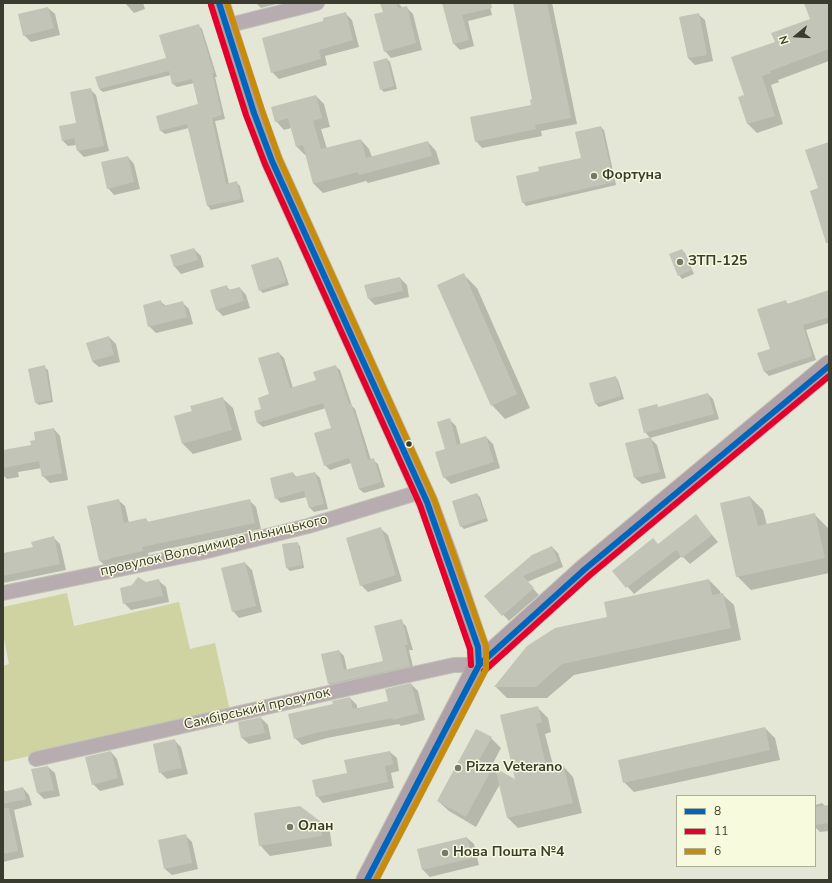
<!DOCTYPE html>
<meta charset="utf-8">
<style>
body{margin:0}
#map{position:relative;width:832px;height:883px;overflow:hidden;background:#e4e6d6;font-family:"Nunito Sans",sans-serif}
canvas{display:block}
.frame{position:absolute;inset:0;border:4px solid #3b3c30;pointer-events:none}
.legend{position:absolute;left:676px;top:795px;width:140px;height:72px;box-sizing:border-box;background:#f7fadc;border:1px solid #acae97;margin:0;padding:5px 7px;list-style:none;font-size:12px;color:#3b3c30}
.legend li{display:flex;align-items:center;gap:8px;height:20px}
.legend b{width:20px;border:1px solid #acae97}
.north{position:absolute;left:776px;top:16px;width:40px;height:40px;-webkit-text-stroke:3px #f7fadc;paint-order:stroke;rotate:252deg;font-size:11px;font-weight:700;line-height:16px;text-align:center;color:#3b3c30}
.north::after{content:'';display:block;margin:auto;width:14px;height:18px;background:#3b3c30;clip-path:polygon(50% 0,100% 100%,50% 72%,0 100%)}
</style>
<div id="map">
<canvas width="832" height="883"></canvas>
<div class="frame"></div>
<ul class="legend">
<li><b style="height:5px;background:#0065bd"></b>8</li>
<li><b style="height:5px;background:#e4002b"></b>11</li>
<li><b style="height:5px;background:#c88c0c"></b>6</li>
</ul>
<div class="north">N</div>
</div>
<script>
const g = document.querySelector('canvas').getContext('2d');
g.lineJoin = 'round';
function fillPath(path, color) { g.fillStyle = color; g.fill(path, 'evenodd'); }
const toPath = rows => new Path2D(rows.map(r => 'M' + r).join(''));
function trace(path, color, width, dash) { g.strokeStyle = color; g.lineWidth = width; g.lineCap = dash ? 'butt' : 'round'; g.setLineDash(dash || []); g.stroke(path); }
function label(font, color, halo, rows, align = 'center') {
  g.font = font + ' "Nunito Sans",sans-serif'; g.lineWidth = 3; g.setLineDash([]); g.textBaseline = 'middle'; g.strokeStyle = halo; g.fillStyle = color; for (const [text, x, y, turn = 0] of rows) {
    g.save(); g.translate(x, y); g.rotate((+turn || 0) * Math.PI / 180); g.textAlign = isNaN(turn) ? turn : align; if (halo) g.strokeText(text, 0, 0); g.fillText(text, 0, 0); g.restore();
  }
}
const green = toPath([
 [67,593,74,626,179,602,190,649,215,643,230,711,3,762,3,666,9,664,3,634,3,607]
]);
const shadow = toPath([
 [125,3,143,3,145,9,134,13],
 [256,3,280,3,261,8],
 [389,3,398,3,403,8,406,7,413,14,422,50,391,58,385,51,384,13],
 [443,3,489,3,492,15,468,21,474,46,460,50,454,44],
 [514,3,552,3,577,124,541,131,542,136,482,148,476,141,532,105,534,100],
 [805,3,829,3,829,61,778,80,779,82,771,85,783,124,757,133,748,124,745,96,776,43,812,19],
 [48,8,55,14,60,35,31,42,24,35],
 [345,13,352,20,359,47,325,56,327,65,279,79,272,72,325,22],
 [698,14,705,20,713,61,695,65,688,58,680,17],
 [198,25,202,29,217,77,215,77,225,119,215,121,229,184,236,182,240,186,244,202,211,210,208,206,189,128,165,134,161,131,157,116,200,105,194,83,177,87,173,84,171,75,103,92,99,89,167,59],
 [387,59,390,62,397,89,384,92,381,89],
 [90,89,96,95,109,151,84,157,78,151,77,145,68,146,63,141,77,123],
 [316,96,324,104,330,127,321,129,327,149,361,140,369,149,372,157,428,142,436,151,440,164,368,183,366,181,323,193,314,184,306,155,305,155,297,147,291,128,284,130,276,121],
 [601,127,604,130,616,185,526,206,523,202,540,171,582,158],
 [128,157,134,164,140,189,114,195,108,188],
 [194,249,201,256,204,267,181,274,175,267,172,256],
 [682,250,685,253,694,274,682,279,679,275,671,254],
 [278,258,281,261,289,285,263,293,260,290],
 [463,274,477,288,530,408,505,419,492,405],
 [400,278,407,285,409,297,375,305,369,299],
 [227,287,231,291,240,288,246,295,250,308,223,316,216,309],
 [829,291,829,323,806,330,816,360,769,376,765,372,785,301,788,304],
 [161,302,166,306,182,302,189,309,193,324,156,333,149,326],
 [109,337,116,344,120,362,99,367,92,361],
 [279,353,284,358,293,388,317,381,335,366,340,370,352,406,355,409,371,460,373,460,378,464,385,487,364,493,359,489,351,463,330,470,325,465,333,428,326,408,263,427,258,423,262,409,270,395],
 [44,367,48,370,53,402,39,405,35,402],
 [615,377,618,380,624,399,599,407,596,404,590,384],
 [708,394,713,399,719,419,650,438,657,445,666,478,642,484,635,478,650,438,645,432,657,405,659,408],
 [222,398,233,408,242,440,193,454,183,444,176,417,193,412],
 [449,419,456,426,461,445,486,437,493,444,500,468,451,484,444,477],
 [54,429,60,436,68,480,50,483,43,476,42,468,18,472,19,477,7,479,3,475,3,451,32,446,37,441],
 [293,473,297,478,315,473,320,478,328,509,314,512,309,507,307,497,281,503,276,498],
 [477,494,480,497,488,521,464,529,461,526],
 [750,497,763,510,767,525,814,514,828,528,829,573,751,590,737,576],
 [118,500,125,506,129,523,146,519,149,523,249,500,256,507,261,529,148,553,149,558,107,567,100,561,88,507],
 [696,516,718,542,690,564,682,556,634,594,614,571,658,545],
 [381,529,388,535,402,581,368,592,361,585],
 [54,538,60,544,66,570,3,583,3,554,34,548],
 [297,543,300,546,304,568,290,571,287,568],
 [552,547,558,553,563,567,527,582,539,595,509,621,486,596],
 [245,563,252,570,262,612,239,618,233,611],
 [709,580,720,591,721,594,722,594,734,605,741,640,574,675,547,698,507,698,496,687,608,618],
 [159,581,166,587,169,602,131,610,124,603,146,583],
 [401,621,406,626,413,650,409,650,414,671,334,689,329,684,322,655,339,651,344,656,347,670,385,662],
 [411,684,418,691,425,720,401,726,399,724,327,738,302,745,295,738,334,705,350,698,357,705,357,709,390,702],
 [537,707,548,718,551,732,545,734,554,769,563,766,573,777,582,813,518,828,508,818,500,784,476,827,449,811,438,801,491,738,501,748,491,767,497,773,516,781],
 [261,718,268,725,271,739,249,744,242,738],
 [765,728,775,738,780,760,634,792,624,782],
 [174,740,181,747,188,774,167,779,160,772],
 [111,752,117,759,124,785,100,791,93,784],
 [390,752,397,758,399,771,391,773,394,788,323,803,317,796,348,774],
 [48,767,55,773,60,796,44,799,38,793],
 [23,788,29,795,32,805,14,810,24,857,3,862,3,789,6,792],
 [822,803,825,806,829,806,829,831,820,832,815,827,815,805],
 [319,821,330,832,332,846,270,856,260,845],
 [185,835,192,842,198,869,172,875,165,869],
 [467,838,474,844,479,865,430,877,423,870,418,850]
]);
const building = toPath([
 [380,3,397,3,398,8,407,6,416,43,384,52,374,14,383,12],
 [442,3,491,3,492,8,462,15,469,40,453,44],
 [513,3,547,3,571,118,535,125,536,129,475,142,470,117,531,105,530,100,532,99],
 [804,3,829,3,829,49,770,71,771,73,762,76,775,116,747,124,738,97,744,95,731,57,775,42,771,33,810,19],
 [48,7,54,28,23,36,18,14],
 [346,12,353,40,319,50,321,59,271,73,262,38,323,21,323,18],
 [699,13,707,55,688,58,679,17],
 [199,24,214,73,212,73,222,115,212,118,226,184,237,181,241,199,207,206,187,124,160,131,156,116,198,104,192,79,172,84,169,71,99,89,95,77,166,58,159,35],
 [387,58,394,86,380,90,373,62],
 [91,88,104,146,77,151,74,138,62,141,59,126,76,123,70,92],
 [316,95,322,118,313,121,321,149,361,139,366,158,428,141,432,156,359,175,358,172,313,184,303,145,296,147,288,118,275,122,271,107],
 [601,126,614,182,522,203,516,176,539,171,538,167,581,158,575,132],
 [829,142,829,243,826,243,810,191,818,188,805,150],
 [128,156,134,182,107,189,101,162],
 [194,248,198,260,174,267,170,255],
 [682,249,692,270,678,276,669,254],
 [278,257,286,282,259,291,251,265],
 [464,273,517,394,491,406,437,285],
 [400,277,403,291,368,299,364,285],
 [227,285,228,290,240,287,244,301,216,310,210,290],
 [829,290,829,317,803,325,812,356,764,372,757,353,770,349,757,309,786,300,787,304],
 [161,300,163,306,183,301,187,317,148,327,143,305],
 [109,336,114,355,92,361,86,343],
 [279,352,290,388,316,380,313,372,336,365,349,404,351,403,361,435,368,460,374,458,381,482,359,489,349,458,324,466,314,433,331,428,323,403,257,423,254,411,261,409,258,398,269,394,258,358],
 [45,365,51,400,35,403,28,369],
 [616,376,621,396,595,404,589,383],
 [708,393,714,414,644,433,638,409,657,404,658,407],
 [223,397,232,430,182,444,174,416,192,411,190,406],
 [450,418,457,445,486,436,494,462,443,478,435,452,445,449,437,422],
 [54,428,62,473,42,477,39,461,3,468,3,450,31,445,30,441,35,440,34,432],
 [651,437,660,472,634,478,625,443],
 [293,472,294,477,315,472,324,504,309,508,304,491,275,499,270,478],
 [477,493,486,518,460,527,452,501],
 [750,496,758,526,815,513,825,558,736,577,720,503],
 [119,499,124,523,146,518,147,522,250,499,255,523,142,547,143,551,111,558,111,559,99,561,87,506],
 [696,514,712,535,682,558,676,550,626,588,612,571,653,538,658,544],
 [381,527,396,575,360,586,346,538],
 [54,536,60,564,3,576,3,553,33,547,31,542],
 [298,542,302,565,286,568,282,544],
 [552,546,558,561,523,576,534,588,502,616,484,596,532,555],
 [245,562,256,606,232,612,221,568],
 [138,577,146,582,159,579,163,596,123,604,120,588,132,585],
 [709,579,712,595,723,593,731,628,562,664,536,687,494,687,527,646,555,628,607,617,604,602],
 [402,619,408,645,405,645,410,666,328,684,321,654,339,650,344,670,383,661,374,626],
 [411,683,419,713,393,720,392,718,320,732,294,739,288,714,333,704,332,701,350,697,353,709,388,701,385,689],
 [538,706,542,722,536,724,547,769,563,765,573,803,507,818,495,768,515,779,500,715],
 [261,717,265,733,241,738,238,722],
 [765,727,770,750,623,783,618,760],
 [476,729,492,737,479,760,493,767,466,817,437,801],
 [175,739,182,768,159,773,153,744],
 [111,751,118,778,92,785,85,757],
 [390,751,393,764,385,766,388,782,316,797,312,780,347,773,344,760],
 [48,766,54,790,37,793,31,769],
 [23,787,26,799,3,804,3,792],
 [829,805,829,823,815,825,815,807],
 [300,806,320,821,322,836,259,846,254,813],
 [3,808,9,808,18,851,3,854],
 [186,834,192,863,164,869,158,840],
 [467,837,473,858,422,870,417,849]
]);
const street = toPath([
 [226,26,317,3],
 [3,593,203,552,308,526,423,491],
 [36,759,386,680,454,665,479,665]
]);
const secondary = toPath([
 [219,3,254,113,272,161,427,502,448,559,478,647,479,665],
 [367,880,479,665,585,569,829,366]
]);
const bus1 = toPath([
 [219,3,254,113,272,161,427,502,478,647,479,665],
 [367,880,479,665,585,569,829,366]
]);
const bus2 = toPath([
 [211,5,246,115,265,164,420,505,470,649,471,665],
 [484,671,590,575,829,376]
]);
const bus3 = toPath([
 [227,3,262,110,279,158,434,499,486,646,486,669,376,880]
]);
const markers = [
 [594,176,4,"#76786a"],
 [680,262,4,"#76786a"],
 [409,444,3.5,"#3b3c30"],
 [458,768,4,"#76786a"],
 [290,827,4,"#76786a"],
 [445,853,4,"#76786a"]
];
const poiNames = [
 ["Фортуна",602,176],
 ["ЗТП-125",688,262],
 ["Pizza Veterano",466,768],
 ["Олан",298,827],
 ["Нова Пошта №4",453,853]
];
const streetNames = [
 ["провулок Володимира Ільницького",214,546,-13],
 ["Самбірський провулок",257,709,-13]
];
fillPath(green, '#cfd3a2');
fillPath(shadow, '#0003');
fillPath(building, '#c2c4b7');
trace(street, '#c1c2b6', 16);
trace(secondary, '#c1c2b6', 23);
trace(street, '#b7acb0', 14);
trace(secondary, '#ada0a6', 21);
trace(bus1, '#0065bd', 6);
trace(bus2, '#e4002b', 6);
trace(bus3, '#c88c0c', 6);
for (const [x, y, r, color] of markers) { const dot = new Path2D(); dot.arc(x, y, r, 0, 2 * Math.PI); g.fillStyle = color; g.fill(dot); trace(dot, '#f7fadc', 1.5); }
label('bold 14px', '#3b3c30', '#f7fadc', poiNames, 'left');
label('14px', '#3b3c30', '#f7fadc', streetNames);
</script>
